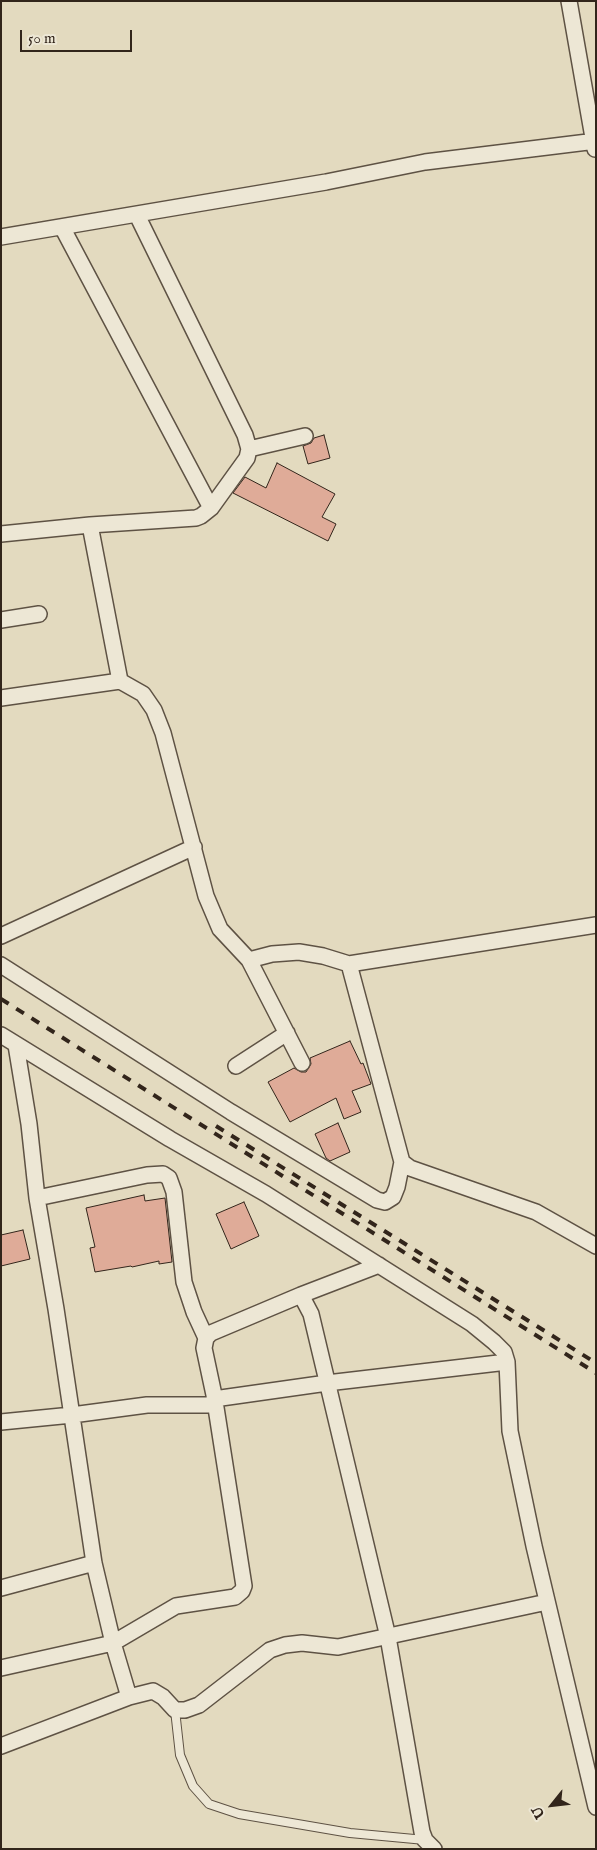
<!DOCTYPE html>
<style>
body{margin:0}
#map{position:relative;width:597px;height:1850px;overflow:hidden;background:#e3dabf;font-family:"IM FELL English",serif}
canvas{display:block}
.frame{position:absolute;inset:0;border:2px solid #32251b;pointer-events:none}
.north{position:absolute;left:527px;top:1780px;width:50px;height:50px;-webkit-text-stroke:4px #ede7d5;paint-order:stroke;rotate:241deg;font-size:14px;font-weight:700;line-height:20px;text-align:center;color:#32251b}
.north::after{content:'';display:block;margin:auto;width:18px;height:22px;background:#32251b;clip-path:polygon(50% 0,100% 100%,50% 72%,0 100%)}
.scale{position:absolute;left:20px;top:30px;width:112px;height:22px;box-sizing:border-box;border:2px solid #32251b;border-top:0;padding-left:6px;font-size:15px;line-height:18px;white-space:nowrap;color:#32251b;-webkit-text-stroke:4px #ede7d5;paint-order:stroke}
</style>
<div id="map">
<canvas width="597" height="1850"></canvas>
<div class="frame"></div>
<div class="north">U</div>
<div class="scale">50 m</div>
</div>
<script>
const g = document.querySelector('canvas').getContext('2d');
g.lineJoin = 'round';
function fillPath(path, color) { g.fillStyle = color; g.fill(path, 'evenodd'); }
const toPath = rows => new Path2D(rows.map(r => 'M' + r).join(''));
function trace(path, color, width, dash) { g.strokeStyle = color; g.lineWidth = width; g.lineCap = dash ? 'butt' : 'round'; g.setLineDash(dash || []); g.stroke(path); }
const building = toPath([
 [324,435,330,458,308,464,303,446,311,443,314,438,324,435],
 [277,463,335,494,322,517,336,524,328,541,233,493,245,477,266,488,277,463],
 [350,1041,361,1064,363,1063,371,1084,352,1091,361,1112,344,1119,336,1098,290,1122,268,1082,294,1068,301,1072,306,1072,311,1064,310,1058,350,1041],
 [338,1123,350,1152,330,1161,326,1158,315,1134,338,1123],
 [144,1195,145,1201,165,1198,172,1262,159,1264,159,1261,132,1267,131,1266,95,1272,90,1248,95,1247,86,1208,144,1195],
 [244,1202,259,1236,231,1249,216,1214,244,1202],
 [23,1230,30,1259,1,1266,1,1235,23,1230]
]);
const service = toPath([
 [175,1710,180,1755,193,1786,209,1804,239,1814,350,1833,425,1840]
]);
const minor = toPath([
 [569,1,595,149],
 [62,227,211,508],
 [1,237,326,182,425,162,596,141],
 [249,449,305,436],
 [90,525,120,681],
 [1,534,90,525,196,518,201,516,211,508,247,458,249,449,245,435,137,215],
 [1,620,39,614],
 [1,698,120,681,143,694,154,710,163,733,206,896,220,929,249,960,272,954,299,952,323,956,349,964,596,925],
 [1,936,194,847],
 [249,960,302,1063],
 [349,964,402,1162,410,1168,536,1212,596,1246],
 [1,965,231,1112,377,1200,385,1202,393,1197,397,1187,402,1162],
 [1,1035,170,1139,266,1194,472,1324,494,1342,504,1352,507,1362],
 [16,1045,29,1124,37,1198,56,1309,94,1563,113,1643,129,1697],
 [236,1066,287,1033],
 [37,1198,147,1175,163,1174,169,1178,174,1192,184,1282,194,1312,206,1338],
 [301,1295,379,1265],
 [214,1399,327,1383,507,1362,510,1431,534,1546,596,1807],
 [1,1422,72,1415,147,1405,215,1405],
 [1,1588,94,1563],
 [1,1668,113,1643,176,1606,235,1597,242,1591,244,1586,214,1395,204,1348,206,1338,211,1333,301,1295,311,1314,388,1637,422,1832,425,1840,434,1849],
 [1,1746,129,1697,153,1691,163,1697,175,1710,185,1710,199,1705,270,1650,285,1645,302,1643,338,1647,547,1602]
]);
const rail = toPath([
 [1,999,596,1373],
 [216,1126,596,1363]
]);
fillPath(building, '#dfab98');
trace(building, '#32251b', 1);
trace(service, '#5e5244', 10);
trace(minor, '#5e5244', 18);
trace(service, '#ede7d5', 8);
trace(minor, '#ede7d5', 15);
trace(rail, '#32251b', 4, [9, 9]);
</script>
